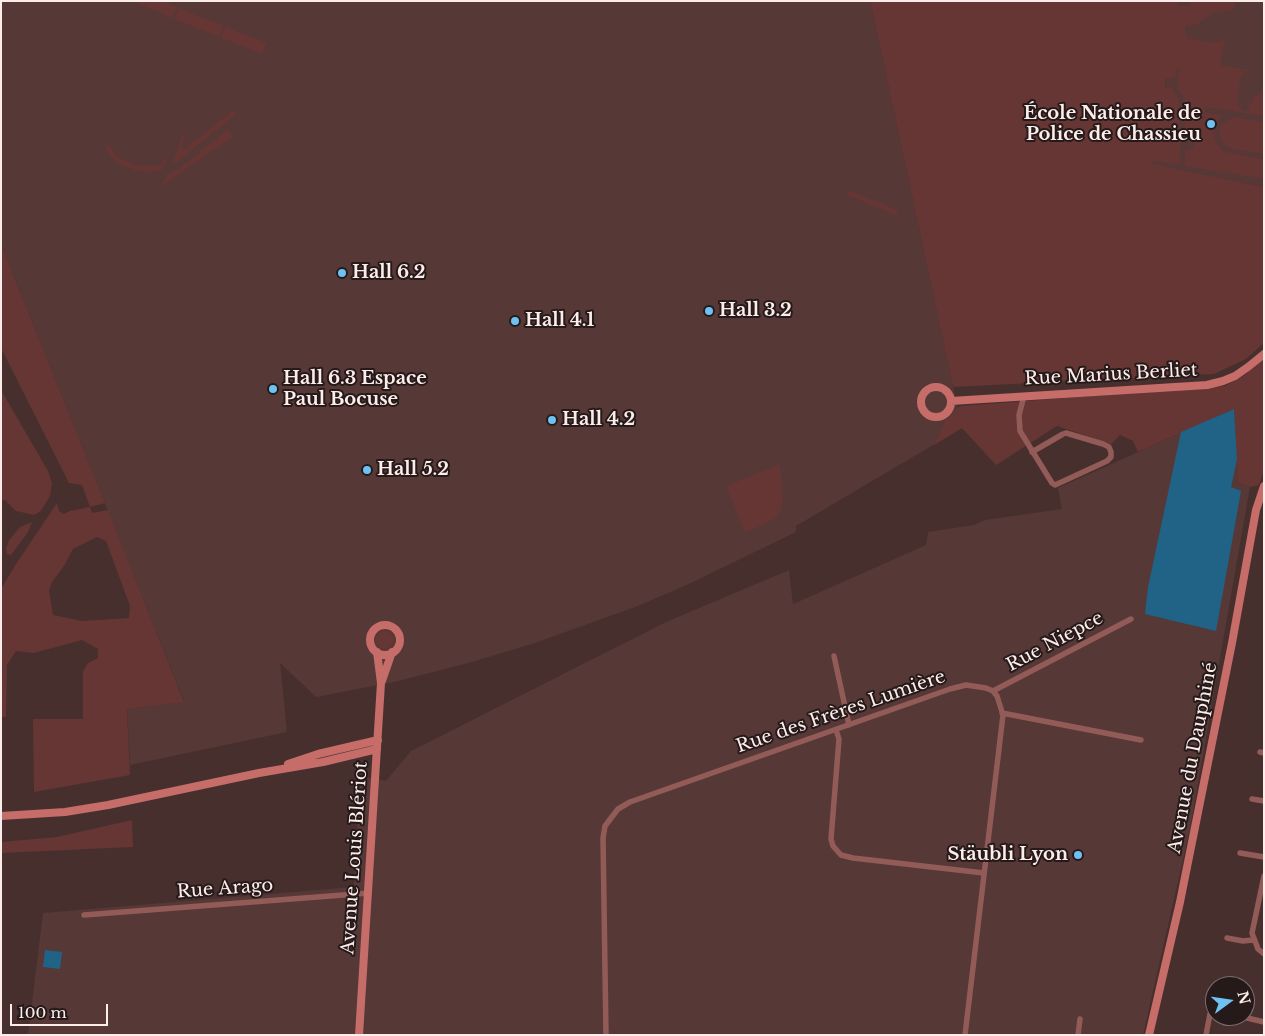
<!DOCTYPE html>
<meta charset="utf-8">
<style>
body{margin:0}
#map{position:relative;width:1265px;height:1036px;overflow:hidden;background:#472f2d;font-family:"Libre Baskerville",serif}
canvas{display:block}
.frame{position:absolute;inset:0;border:2px solid #fcecea;pointer-events:none}
.north{position:absolute;left:1205px;top:976px;width:50px;height:50px;box-sizing:border-box;background:#251a19;border:1px solid #7b6e6d;border-radius:50%;rotate:76deg;font-size:14px;font-weight:700;line-height:20px;text-align:center;color:#fcecea}
.north::after{content:'';display:block;margin:auto;width:18px;height:22px;background:#6dc2f3;clip-path:polygon(50% 0,100% 100%,50% 72%,0 100%)}
.scale{position:absolute;left:10px;top:1004px;width:98px;height:22px;box-sizing:border-box;border:2px solid #fcecea;border-top:0;padding-left:6px;font-size:15px;line-height:18px;white-space:nowrap;color:#fcecea;-webkit-text-stroke:4px #251a19;paint-order:stroke}
</style>
<div id="map">
<canvas width="1265" height="1036"></canvas>
<div class="frame"></div>
<div class="north">N</div>
<div class="scale">100 m</div>
</div>
<script>
const g = document.querySelector('canvas').getContext('2d');
g.lineJoin = 'round';
function fillPath(path, color) { g.fillStyle = color; g.fill(path, 'evenodd'); }
const toPath = rows => new Path2D(rows.map(r => 'M' + r).join(''));
function trace(path, color, width, dash) { g.strokeStyle = color; g.lineWidth = width; g.lineCap = dash ? 'butt' : 'round'; g.setLineDash(dash || []); g.stroke(path); }
function label(font, color, halo, rows, align = 'center') {
  g.font = font + ' "Libre Baskerville",serif'; g.lineWidth = 4; g.setLineDash([]); g.textBaseline = 'middle'; g.strokeStyle = halo; g.fillStyle = color; for (const [text, x, y, turn = 0] of rows) {
    g.save(); g.translate(x, y); g.rotate((+turn || 0) * Math.PI / 180); g.textAlign = isNaN(turn) ? turn : align; if (halo) g.strokeText(text, 0, 0); g.fillText(text, 0, 0); g.restore();
  }
}
const built = toPath([
 [1,1,870,1,962,428,796,526,796,532,691,583,638,606,532,644,465,664,394,682,316,697,280,663,287,732,130,765,127,709,184,701,1,244],
 [1178,1,1264,1,1264,187,1153,165],
 [1234,409,1238,483,1250,487,1190,829,1143,1035,28,1035,43,913,354,887,360,776,386,781,411,751,666,622,789,570,793,604,926,545,928,532,974,525,985,520,1062,509,1058,488]
]);
const green = toPath([
 [132,1,164,1,177,7,172,18],
 [870,1,1178,1,1178,5,1189,7,1191,1,1235,1,1235,7,1231,11,1214,12,1196,25,1194,24,1193,27,1185,25,1185,29,1186,36,1192,39,1218,43,1219,37,1220,42,1222,42,1223,37,1225,38,1220,65,1249,70,1248,72,1242,71,1242,74,1248,76,1241,75,1237,101,1239,107,1242,108,1243,111,1248,111,1249,103,1252,103,1253,98,1264,90,1264,116,1206,107,1205,112,1223,116,1218,121,1214,132,1215,141,1222,150,1225,152,1264,159,1264,179,1185,166,1185,151,1193,149,1194,137,1185,136,1183,98,1182,94,1177,89,1179,69,1177,68,1175,78,1166,78,1165,87,1170,86,1179,98,1181,165,1154,161,1153,164,1264,187,1264,343,1246,359,1214,374,953,387],
 [179,8,224,26,219,37,174,19],
 [226,27,267,43,262,54,221,38],
 [233,110,236,114,180,160,172,164,183,133,186,134,181,147,185,149],
 [1234,117,1264,122,1264,154,1232,149,1223,144,1219,135,1220,127,1224,122],
 [227,130,231,133,231,138,162,186,168,174,180,168],
 [108,144,115,154,122,159,138,166,159,166,162,164,165,156,167,157,162,170,152,172,137,171,123,166,114,160,106,150],
 [849,190,898,210,897,216,847,195],
 [1,244,105,503,90,507,92,513,108,510,184,702,127,709,130,775,34,792,33,719,83,719,83,672,88,663,98,658,98,649,82,640,34,653,16,651,7,665,6,717,1,717,1,589,16,564,57,503,59,511,64,514,70,511,90,507,82,485,69,483,1,348],
 [97,537,106,541,130,606,129,618,82,621,53,615,49,590,52,582,64,566,73,549],
 [1264,358,1264,470,1259,485,1250,487,1238,483,1234,409,1138,452,1133,441,1120,435,1111,444,1057,426,996,465,962,428,934,445,945,421,960,406,1225,386,1245,375],
 [1,390,48,471,52,483,50,496,41,511,34,515,16,511,5,500,1,501],
 [780,464,783,500,781,509,777,516,771,521,745,533,726,486],
 [32,522,28,532,11,555,7,554,6,549,9,540,20,527],
 '376 640a9 9 0 1 1 18 0a9 9 0 1 1-18 0Z',
 [132,820,133,847,1,853,1,842,57,837]
]);
const water = toPath([
 [1234,409,1237,459,1231,487,1241,491,1216,631,1145,614,1148,587,1181,432],
 [45,950,62,952,60,969,43,967]
]);
const street = toPath([
 [1024,396,1019,415,1020,431,1052,483,1055,485,1107,461,1111,457,1111,452,1109,447,1103,444,1066,433,1063,434,1032,452],
 [834,656,849,725],
 [993,691,1131,619],
 [1002,713,1141,740],
 [836,730,839,739,831,839,833,846,841,855,853,858,984,873],
 [1260,752,1264,753],
 [1252,799,1264,801],
 [1240,853,1264,857],
 [1264,876,1252,933,1258,949,1264,954],
 [84,915,369,893],
 [1227,938,1243,941,1253,940],
 [1239,1016,1264,1022],
 [606,1035,603,838,605,826,618,809,630,802,950,689,966,685,986,688,993,691,997,696,1003,715,965,1035],
 [1078,1035,1080,1019],
 [1206,1035,1210,1014,1215,1011]
]);
const secondary = toPath([
 '921 402a15 15 0 1 1 30 0a15 15 0 1 1-30 0Z',
 [951,401,1207,385,1223,381,1235,376,1248,367,1264,354],
 '370 640a15 15 0 1 1 30 0a15 15 0 1 1-30 0Z',
 [382,681,392,652],
 [288,764,318,754,378,740],
 [1,816,65,812,108,805,259,773,323,762,377,749],
 [359,1035,381,683,377,652],
 [1149,1035,1180,902,1232,643,1256,510,1264,486]
]);
const markers = [
 [1211,124,5,"#6dc2f3"],
 [342,273,5,"#6dc2f3"],
 [709,311,5,"#6dc2f3"],
 [515,321,5,"#6dc2f3"],
 [273,389,5,"#6dc2f3"],
 [552,420,5,"#6dc2f3"],
 [367,470,5,"#6dc2f3"],
 [1078,855,5,"#6dc2f3"]
];
const poiNames = [
 ["École Nationale de",1201,114,"right"],
 ["Police de Chassieu",1201,135,"right"],
 ["Hall 6.2",352,273],
 ["Hall 3.2",719,311],
 ["Hall 4.1",525,321],
 ["Hall 6.3 Espace",283,379],
 ["Paul Bocuse",283,400],
 ["Hall 4.2",562,420],
 ["Hall 5.2",377,470],
 ["Stäubli Lyon",1068,855,"right"]
];
const streetNames = [
 ["Rue Marius Berliet",1111,375,-3],
 ["Rue Niepce",1055,642,-28],
 ["Rue des Frères Lumière",841,712,-19],
 ["Avenue du Dauphiné",1193,758,-79],
 ["Avenue Louis Blériot",355,858,-86],
 ["Rue Arago",225,889,-4]
];
fillPath(built, '#563836');
fillPath(green, '#653634');
fillPath(water, '#216386');
trace(street, '#935b58', 5.5);
trace(secondary, '#c66d69', 8);
for (const [x, y, r, color] of markers) { const dot = new Path2D(); dot.arc(x, y, r, 0, 2 * Math.PI); g.fillStyle = color; g.fill(dot); trace(dot, '#251a19', 2); }
label('bold 18px', '#fcecea', '#251a19', poiNames, 'left');
label('18px', '#fcecea', '#251a19', streetNames);
</script>
